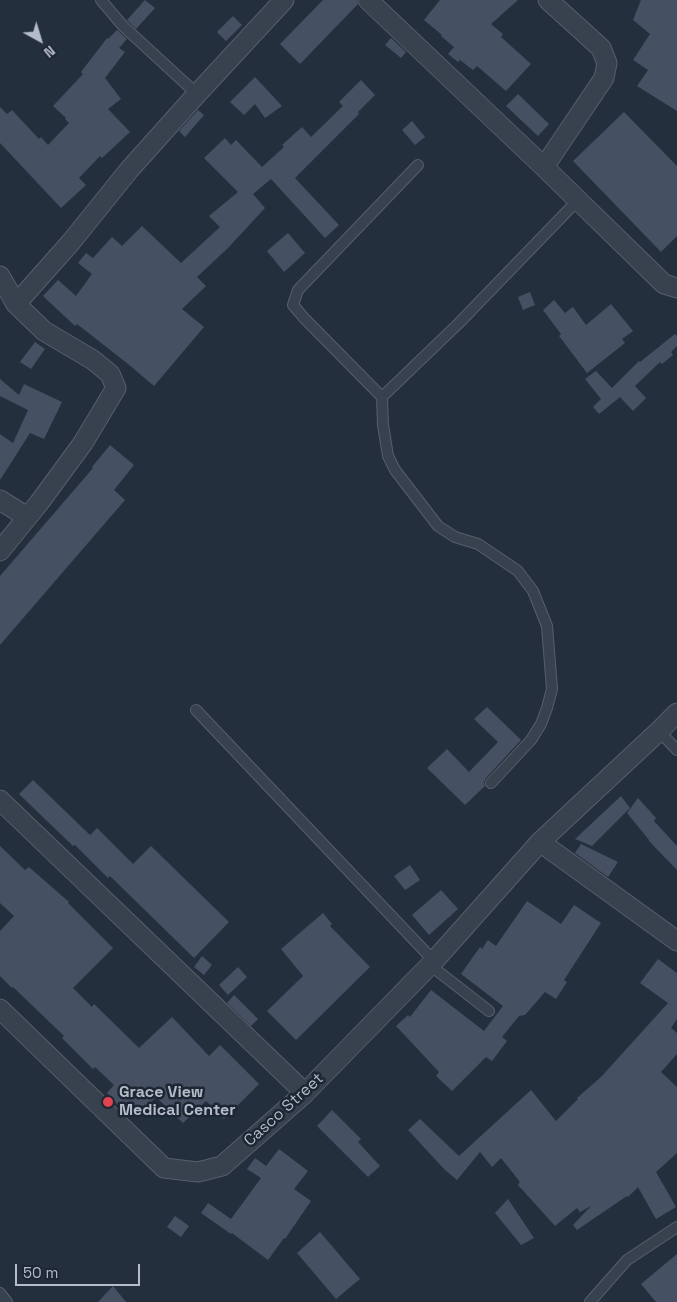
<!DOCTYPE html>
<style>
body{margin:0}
#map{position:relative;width:677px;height:1302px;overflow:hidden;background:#242f3e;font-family:"Space Grotesk",sans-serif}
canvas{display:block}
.north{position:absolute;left:15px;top:15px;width:50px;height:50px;-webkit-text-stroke:4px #1d2633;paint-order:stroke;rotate:141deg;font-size:14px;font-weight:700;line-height:20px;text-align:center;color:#b4bcc9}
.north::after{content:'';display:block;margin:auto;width:18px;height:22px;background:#b4bcc9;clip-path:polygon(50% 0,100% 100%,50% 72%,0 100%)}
.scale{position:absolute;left:15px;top:1264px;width:125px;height:22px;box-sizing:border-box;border:2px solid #b4bcc9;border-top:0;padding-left:6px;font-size:15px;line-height:18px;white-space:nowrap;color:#b4bcc9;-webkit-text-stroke:4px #1d2633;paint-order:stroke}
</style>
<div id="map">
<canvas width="677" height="1302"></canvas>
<div class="north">N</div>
<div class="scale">50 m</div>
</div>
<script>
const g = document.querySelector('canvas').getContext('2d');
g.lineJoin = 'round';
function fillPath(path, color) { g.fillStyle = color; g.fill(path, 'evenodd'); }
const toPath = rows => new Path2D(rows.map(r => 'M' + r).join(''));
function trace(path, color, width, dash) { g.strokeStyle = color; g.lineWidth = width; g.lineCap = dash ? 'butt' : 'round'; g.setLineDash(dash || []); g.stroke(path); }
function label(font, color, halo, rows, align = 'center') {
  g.font = font + ' "Space Grotesk",sans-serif'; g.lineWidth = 5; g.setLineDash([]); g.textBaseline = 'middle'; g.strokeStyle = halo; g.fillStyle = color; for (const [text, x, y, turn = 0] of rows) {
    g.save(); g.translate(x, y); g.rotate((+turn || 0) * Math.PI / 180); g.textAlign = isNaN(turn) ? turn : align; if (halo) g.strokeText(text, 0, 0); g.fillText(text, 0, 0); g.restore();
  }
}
const building = toPath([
 [145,0,155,8,136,29,127,20],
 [323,0,357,0,358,4,300,64,280,44],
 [440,0,518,0,491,24,503,34,501,37,531,64,506,91,477,66,473,70,460,60,458,62,448,54,454,47,441,36,442,35,424,20],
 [641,0,677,0,677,111,637,86,648,70,633,60,650,34,633,20],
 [233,16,242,25,226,41,217,32],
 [117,30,127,39,119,48,125,52,105,78,121,99,108,109,130,132,102,158,100,156,79,178,86,185,61,208,0,143,0,107,7,114,12,110,39,139,41,137,48,145,69,123,65,119,66,118,53,106,83,74,81,72,107,38,108,39],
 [391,38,406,52,401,58,385,45],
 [255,77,282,106,265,118,255,104,244,115,230,102],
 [361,80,375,95,358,112,359,114,295,178,339,225,325,238,271,179,253,194,265,208,229,247,197,277,206,286,182,309,204,327,154,386,128,364,77,324,75,326,43,296,58,280,76,296,92,274,78,263,86,253,93,258,112,237,122,246,142,226,181,263,220,227,209,216,238,192,204,158,225,138,231,145,236,140,262,167,284,147,282,145,302,127,311,137,343,106,339,102],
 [518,94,549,124,538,136,506,106],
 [198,110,204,115,185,137,179,131],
 [624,112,677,166,677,236,661,252,573,161],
 [412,121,425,137,415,145,402,130],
 [288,233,305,253,284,272,267,251],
 [530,292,535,305,523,310,518,297],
 [554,300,565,313,573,307,586,325,611,304,633,331,622,339,625,343,587,373,559,336,561,334,543,310],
 [675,334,677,336,677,346,671,352,673,355,662,364,660,362,635,386,646,398,633,411,620,397,599,414,593,407,601,399,585,379,596,371,612,388,639,361,640,362],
 [35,342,45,349,31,369,20,362],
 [0,379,19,395,24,384,62,402,44,439,30,433,0,480,0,434,13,443,28,410,0,396],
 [110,445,134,465,114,490,125,500,0,645,0,576,93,468,92,467],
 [487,707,521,740,486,778,484,782,485,786,465,805,427,768,447,749,469,772,498,742,474,719],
 [33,780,90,835,97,828,133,864,151,846,229,922,194,958,110,876,108,878,75,845,73,846,19,794],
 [621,796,630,808,592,846,575,839],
 [638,798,656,818,654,821,677,846,677,870,649,841,649,840,627,813],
 [581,844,618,862,608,877,575,853],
 [0,846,25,870,29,867,69,902,68,903,113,948,73,988,92,1007,94,1004,139,1048,172,1017,209,1056,220,1045,259,1084,224,1119,206,1101,183,1123,156,1097,141,1112,136,1107,128,1116,107,1093,114,1085,95,1067,93,1069,62,1038,64,1036,13,987,12,988,0,976,0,931,14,916,0,903],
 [410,865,420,880,405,890,394,876],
 [441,890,458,909,429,935,412,915],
 [527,901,561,924,574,905,601,923,564,980,567,982,556,999,545,992,525,1015,519,1016,502,1037,507,1041,492,1061,486,1057,452,1091,436,1076,439,1072,396,1026,408,1015,410,1017,431,990,484,1031,503,1006,461,974,480,947,482,949,488,940,496,946],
 [323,913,332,924,330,926,370,967,296,1040,267,1011,303,976,281,949],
 [202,956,212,965,204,975,194,967],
 [658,959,677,973,677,1019,671,1028,677,1033,677,1054,661,1072,677,1087,677,1153,656,1172,676,1207,656,1219,638,1187,628,1197,627,1196,577,1230,573,1225,591,1206,580,1212,577,1208,555,1226,518,1185,520,1182,501,1158,492,1167,480,1152,457,1180,445,1170,408,1130,420,1119,459,1156,531,1090,556,1121,578,1099,577,1098,601,1077,668,1003,640,983],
 [238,967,247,977,228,995,219,985],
 [234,995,258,1019,251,1026,227,1003],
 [332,1110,361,1139,358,1142,380,1166,368,1177,317,1126],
 [279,1149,308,1171,294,1189,311,1201,285,1239,284,1238,268,1260,232,1233,231,1234,201,1213,208,1203,231,1219,261,1178,247,1169,255,1158,266,1166],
 [508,1199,534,1238,521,1245,495,1213],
 [175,1216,189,1226,181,1237,167,1227],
 [320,1232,360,1279,336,1299,297,1253],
 [677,1254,677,1302,656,1302,641,1284],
 [113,1286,126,1302,98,1302]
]);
const lane = toPath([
 [101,0,123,26,197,94],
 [382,397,304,318,293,305,298,290,418,165],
 [196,710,434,961],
 [659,731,677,750],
 [491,783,531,740,541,724,547,708,552,689,547,626,533,591,518,571,478,544,455,537,438,526,395,470,388,456,383,425,382,397,459,323,578,200],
 [430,965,489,1011],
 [0,1293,7,1302],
 [590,1302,627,1260,677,1227]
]);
const street = toPath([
 [368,0,544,167,664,284,677,288],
 [544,167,604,78,607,63,601,48,548,0],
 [0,276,16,304,44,331,93,360,110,374,116,388,83,443,39,503,0,551],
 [16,304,71,242,129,170,197,94,284,0],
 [0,500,27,517],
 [0,800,305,1093],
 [540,842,677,941],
 [0,1009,164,1168,198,1172,222,1166,305,1093,434,961,540,842,659,731,677,713]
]);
const markers = [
 [108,1102,6,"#e0444e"]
];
const poiNames = [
 ["Grace View",119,1093],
 ["Medical Center",119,1111]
];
const streetNames = [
 ["Casco Street",284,1110,-42]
];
fillPath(building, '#455162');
trace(lane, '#565f6c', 12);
trace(street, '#565f6c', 21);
trace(lane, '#38414e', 10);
trace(street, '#38414e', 19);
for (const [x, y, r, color] of markers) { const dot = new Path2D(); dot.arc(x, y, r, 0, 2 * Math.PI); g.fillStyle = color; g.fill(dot); trace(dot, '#1d2633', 2); }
label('bold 16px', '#b4bcc9', '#1d2633', poiNames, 'left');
label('16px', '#b4bcc9', '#1d2633', streetNames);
</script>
